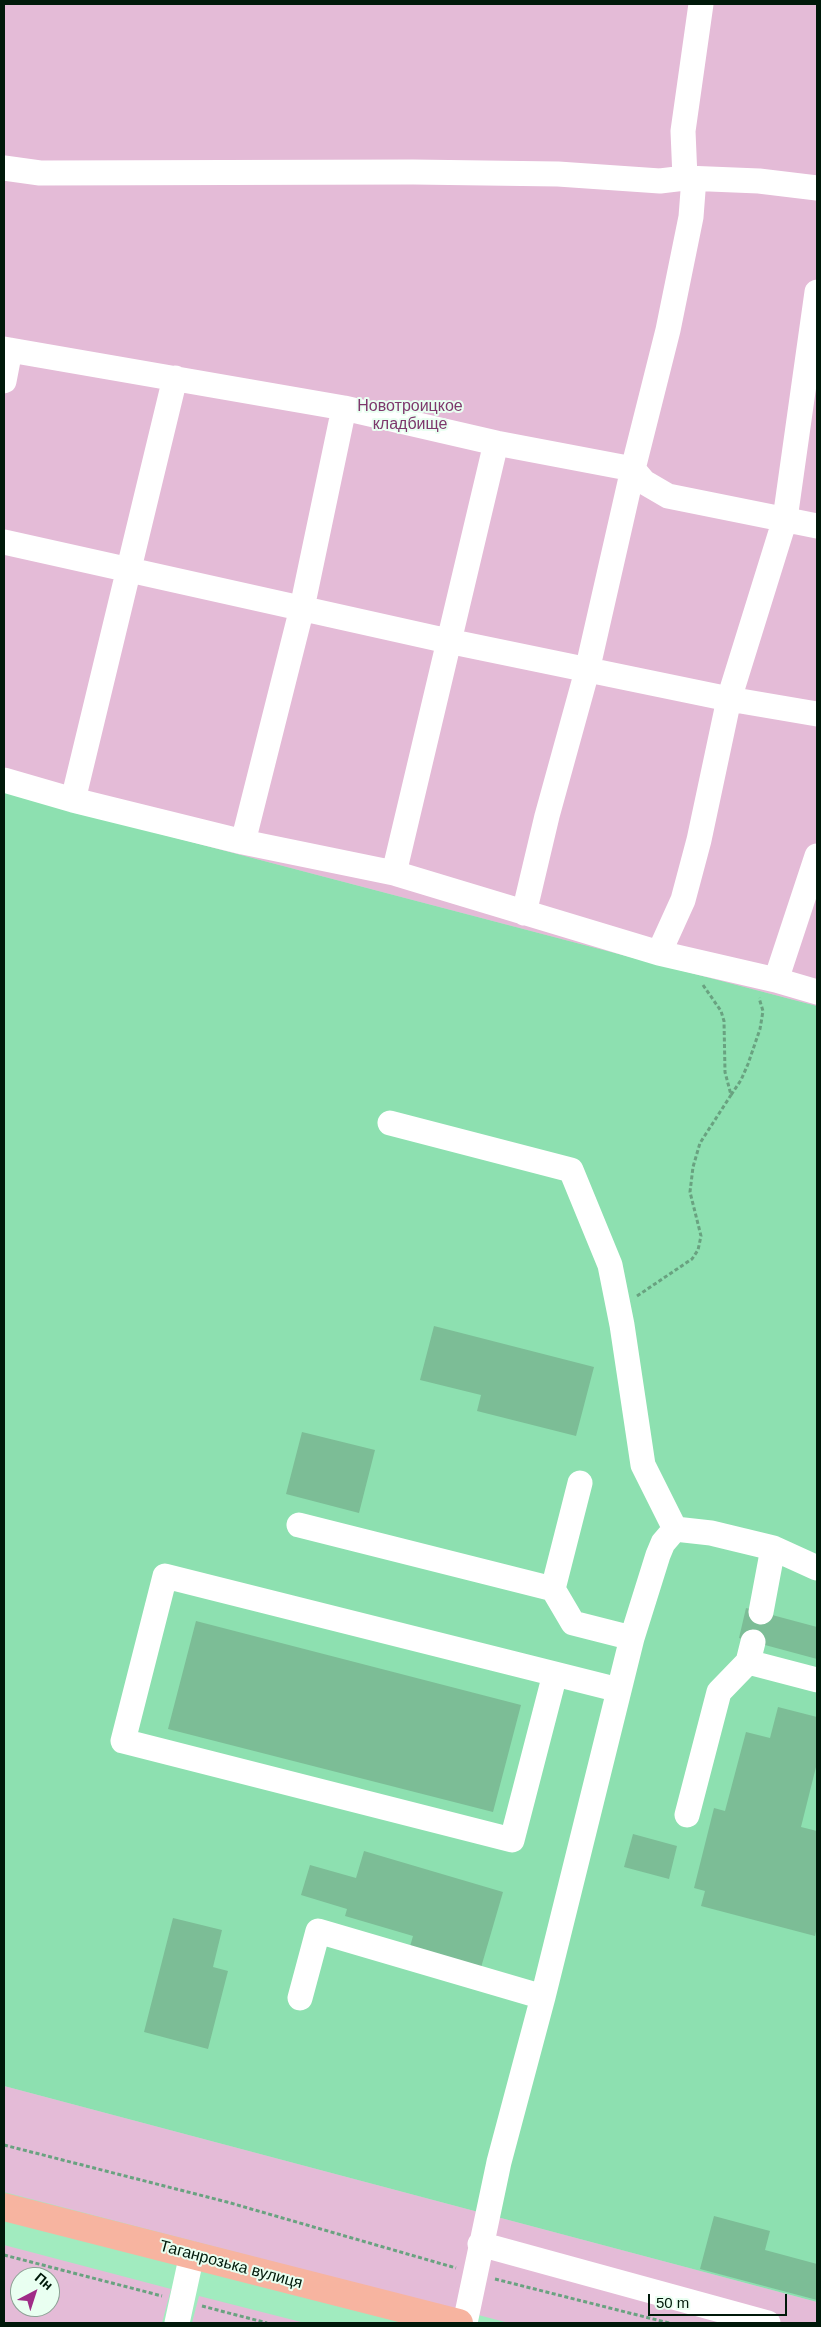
<!DOCTYPE html>
<meta charset="utf-8">
<style>
body{margin:0}
#map{position:relative;width:821px;height:2327px;overflow:hidden;background:#a1ebbf;font-family:Helvetica,sans-serif}
canvas{display:block}
.frame{position:absolute;inset:0;border:5px solid #00190a;pointer-events:none}
.north{position:absolute;left:10px;top:2267px;width:50px;height:50px;box-sizing:border-box;background:#e9fff1;border:1px solid #8ca395;border-radius:50%;rotate:40deg;font-size:14px;font-weight:700;line-height:20px;text-align:center;color:#00190a}
.north::after{content:'';display:block;margin:auto;width:18px;height:22px;background:#9f2c87;clip-path:polygon(50% 0,100% 100%,50% 72%,0 100%)}
.scale{position:absolute;left:648px;top:2294px;width:139px;height:22px;box-sizing:border-box;border:2px solid #00190a;border-top:0;padding-left:6px;font-size:15px;line-height:18px;white-space:nowrap;color:#00190a;-webkit-text-stroke:4px #e9fff1;paint-order:stroke}
</style>
<div id="map">
<canvas width="821" height="2327"></canvas>
<div class="frame"></div>
<div class="north">Пн</div>
<div class="scale">50 m</div>
</div>
<script>
const g = document.querySelector('canvas').getContext('2d');
g.lineJoin = 'round';
function fillPath(path, color) { g.fillStyle = color; g.fill(path, 'evenodd'); }
const toPath = rows => new Path2D(rows.map(r => 'M' + r).join(''));
function trace(path, color, width, dash) { g.strokeStyle = color; g.lineWidth = width; g.lineCap = dash ? 'butt' : 'round'; g.setLineDash(dash || []); g.stroke(path); }
function label(font, color, halo, rows, align = 'center') {
  g.font = font + ' Helvetica,sans-serif'; g.lineWidth = 4; g.setLineDash([]); g.textBaseline = 'middle'; g.strokeStyle = halo; g.fillStyle = color; for (const [text, x, y, turn = 0] of rows) {
    g.save(); g.translate(x, y); g.rotate((+turn || 0) * Math.PI / 180); g.textAlign = isNaN(turn) ? turn : align; if (halo) g.strokeText(text, 0, 0); g.fillText(text, 0, 0); g.restore();
  }
}
const built = toPath([
 [4,790,81,813,817,1006,817,2302,4,2086]
]);
const green = toPath([
 [4,4,817,4,817,1006,81,813,4,790],
 [4,2086,817,2302,817,2323,509,2323,4,2192],
 [4,2245,171,2289,162,2323,4,2323],
 [20,2277,50,2277,50,2307,20,2307],
 [199,2296,305,2323,192,2323]
]);
const building = toPath([
 [434,1326,594,1367,576,1436,477,1411,481,1395,420,1380],
 [302,1432,375,1450,359,1513,286,1494],
 [746,1608,817,1627,817,1659,739,1638],
 [196,1621,521,1705,493,1812,168,1729],
 [778,1707,817,1717,817,1763,801,1827,817,1831,817,1927,815,1936,701,1906,705,1891,694,1888,714,1808,725,1811,746,1732,770,1738],
 [633,1834,677,1846,669,1879,624,1867],
 [364,1851,503,1892,480,1971,409,1950,413,1936,345,1916,347,1909,301,1895,310,1865,356,1878],
 [173,1918,222,1930,213,1967,228,1971,208,2049,144,2032],
 [714,2216,770,2231,765,2250,817,2264,817,2300,700,2269]
]);
const path = toPath([
 [703,985,721,1011,724,1021,725,1072,731,1095,741,1080,748,1064,760,1029,763,1011,759,998],
 [637,1296,692,1259,698,1250,701,1236,690,1192,693,1167,700,1143,731,1095],
 [4,2145,227,2202,456,2268],
 [4,2255,162,2296],
 [495,2279,669,2323],
 [202,2306,267,2323]
]);
const minor = toPath([
 [4,168,40,173,413,172,558,174,660,181,685,178,759,181,817,188],
 [685,178,683,131,701,4],
 [4,349,344,408,496,443,633,469,644,482,668,496,817,526],
 [4,381,10,350],
 [4,542,448,641,729,699,817,714],
 [4,780,73,800,243,842,394,873,659,953,776,980,817,992],
 [73,800,175,378],
 [243,842,302,608,344,408],
 [394,873,496,443],
 [524,913,547,816,587,671,633,469,668,330,691,217,694,178],
 [659,953,683,900,699,840,729,699,785,519,817,292],
 [776,980,817,856],
 [390,1123,571,1170,610,1265,622,1325,643,1465,675,1529],
 [580,1483,553,1589,573,1623,632,1638],
 [299,1525,553,1589],
 [675,1529,711,1533,773,1548],
 [761,1612,773,1548,817,1568],
 [748,1662,817,1680],
 [555,1674,512,1840,123,1741,165,1576,619,1690],
 [687,1815,719,1692,748,1662,753,1642],
 [300,1998,318,1931,543,1997],
 [480,2244,768,2323],
 [177,2323,192,2254],
 [465,2323,499,2162,543,1997,632,1638,658,1555,663,1543,675,1529]
]);
const highway = toPath([
 [4,2207,459,2323]
]);
const parkNames = [
 ["Новотроицкое",410,407],
 ["кладбище",410,425]
];
const streetNames = [
 ["Таганрозька вулиця",231,2265,15]
];
fillPath(built, '#8de0b0');
fillPath(green, '#e4bbd7');
fillPath(building, '#7cbd96');
trace(path, '#69a280', 3, [4, 2.5]);
trace(minor, '#fff', 25);
trace(highway, '#f7b4a0', 28);
label('16px', '#7d386c', '#e9fff1', parkNames);
label('16px', '#00190a', '#e9fff1', streetNames);
</script>
